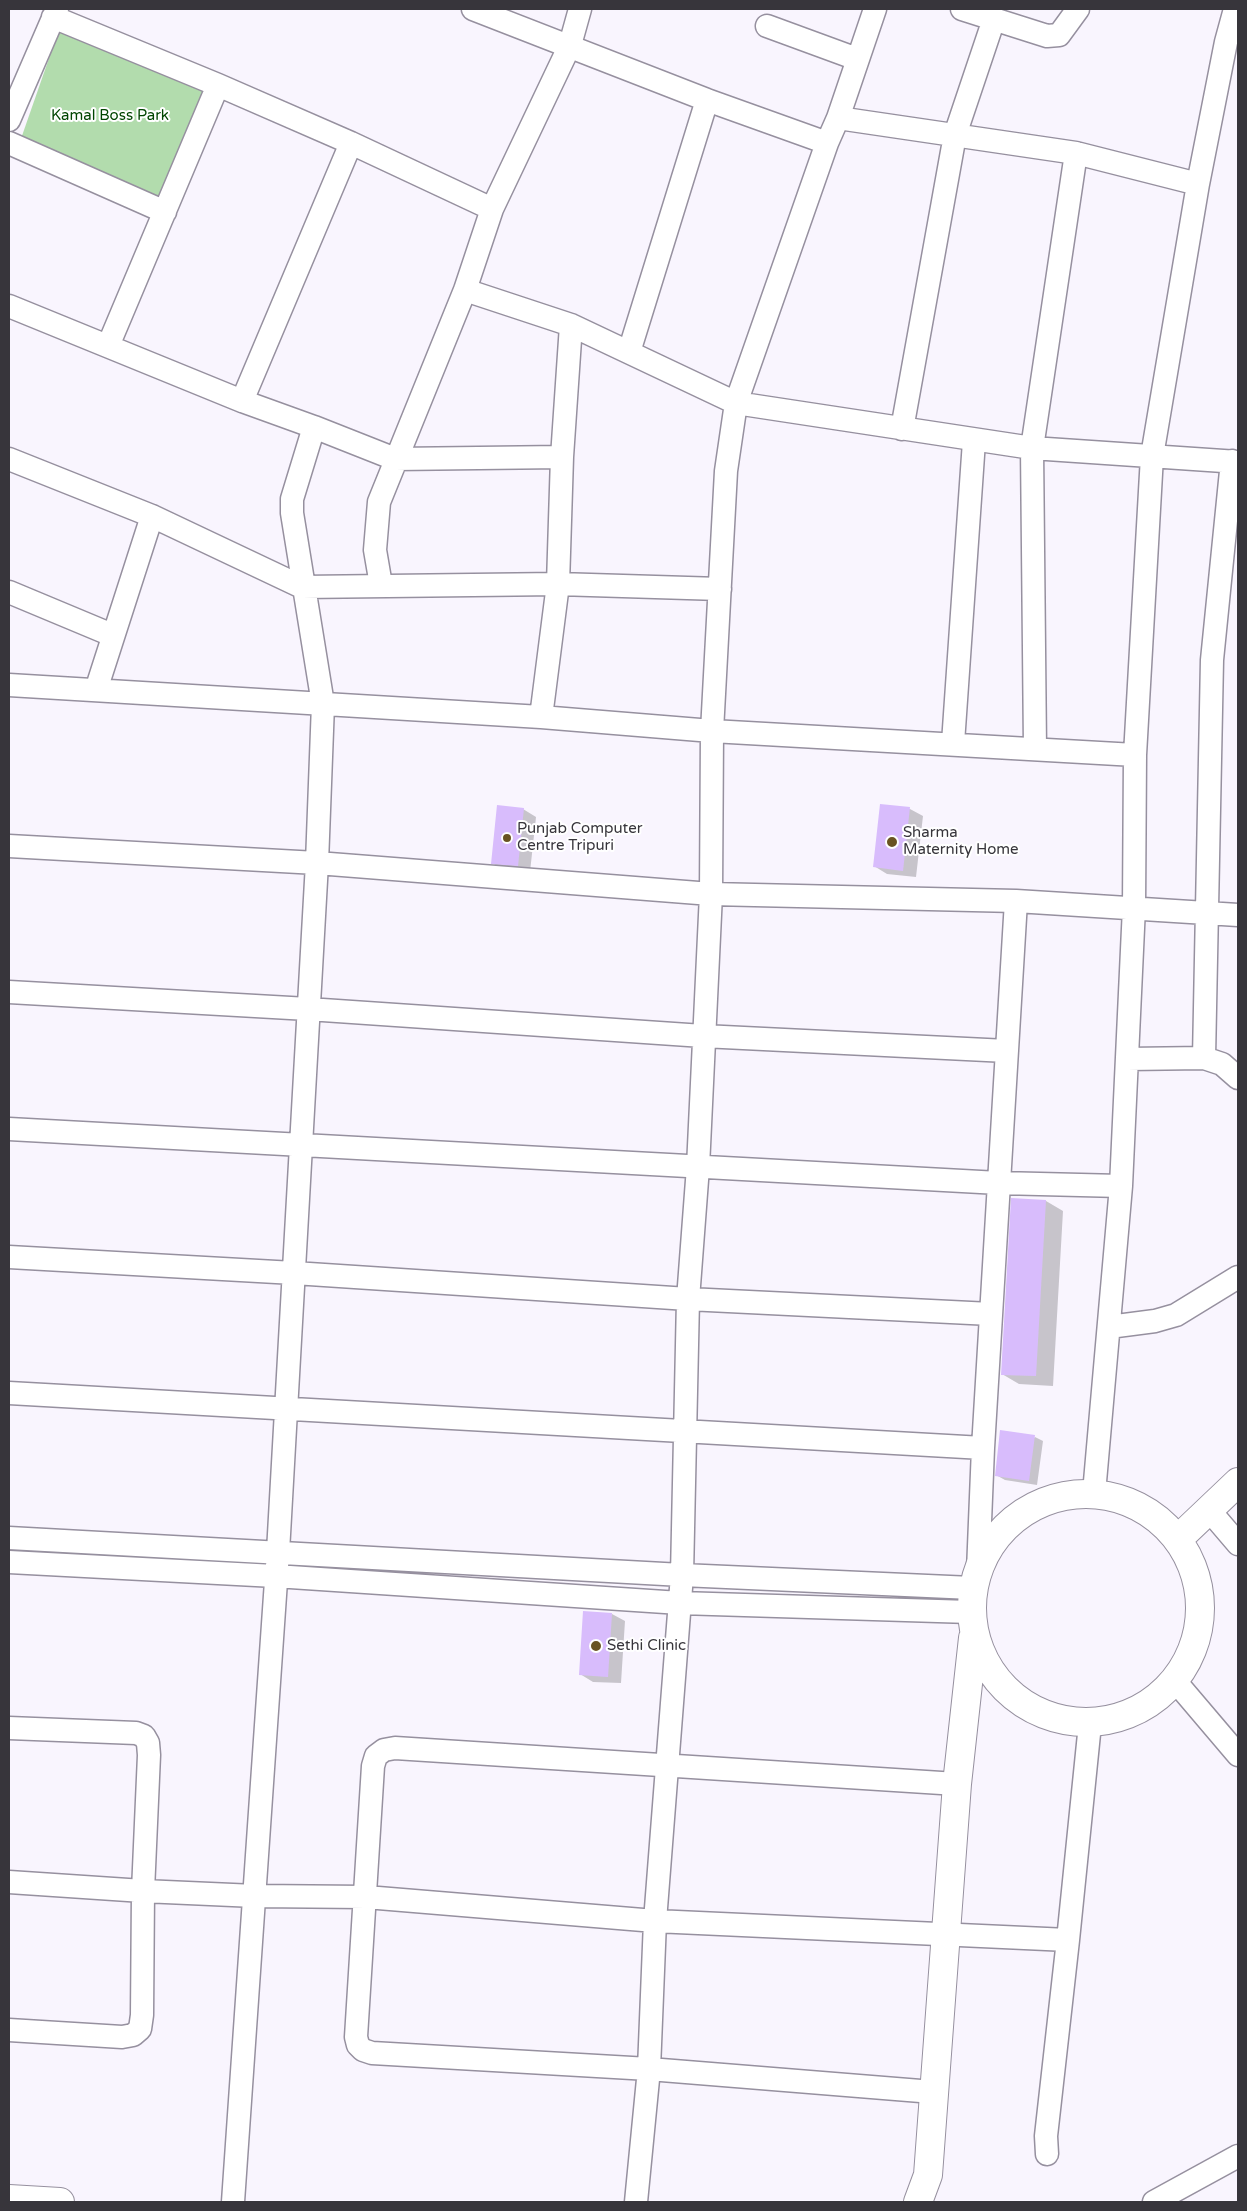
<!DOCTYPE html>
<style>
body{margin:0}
#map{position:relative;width:1247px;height:2211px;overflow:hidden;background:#f9f5fe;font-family:"Varela Round",sans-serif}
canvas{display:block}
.frame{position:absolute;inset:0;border:10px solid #37353b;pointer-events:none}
</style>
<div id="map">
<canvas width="1247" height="2211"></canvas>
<div class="frame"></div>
</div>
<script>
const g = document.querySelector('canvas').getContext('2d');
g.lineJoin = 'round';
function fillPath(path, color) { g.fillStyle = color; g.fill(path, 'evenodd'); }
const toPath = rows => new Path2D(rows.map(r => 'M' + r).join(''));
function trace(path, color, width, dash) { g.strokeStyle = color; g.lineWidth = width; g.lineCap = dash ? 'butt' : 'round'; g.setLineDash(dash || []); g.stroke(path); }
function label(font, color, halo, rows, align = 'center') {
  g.font = font + ' "Varela Round",sans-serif'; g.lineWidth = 4; g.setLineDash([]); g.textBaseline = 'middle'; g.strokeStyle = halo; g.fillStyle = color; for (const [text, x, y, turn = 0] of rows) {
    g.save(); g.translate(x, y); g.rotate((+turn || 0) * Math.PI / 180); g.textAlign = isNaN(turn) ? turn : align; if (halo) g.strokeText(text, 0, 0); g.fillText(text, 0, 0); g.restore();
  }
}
const green = toPath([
 [62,21,218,85,165,212,16,153]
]);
const shadow = toPath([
 [881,805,910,809,923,816,916,877,887,874,874,866],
 [523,809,536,817,530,872,505,870,492,863],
 [1012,1199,1046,1201,1063,1211,1053,1386,1019,1384,1002,1374],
 [1035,1437,1043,1441,1037,1485,1005,1480,996,1475],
 [612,1614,625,1621,621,1683,593,1682,580,1674]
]);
const building = toPath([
 [880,804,910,807,903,871,873,867],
 [497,805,524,808,518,866,491,864],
 [1011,1198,1046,1200,1036,1376,1001,1375],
 [1000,1430,1035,1435,1029,1481,995,1476],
 [583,1611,612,1613,608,1677,579,1675]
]);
const minor = toPath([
 [473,9,707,100,827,143],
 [962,9,1047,36,1059,35,1078,9],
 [53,17,218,85,351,143,492,209],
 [767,26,857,59],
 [838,118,1076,153,1198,184],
 [9,120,57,9],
 [9,143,165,212],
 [465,290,571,325,736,403,1032,448,1238,462],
 [9,306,242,401,314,427,395,459,562,457],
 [108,346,218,85],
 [629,352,707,100],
 [242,401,351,143],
 [902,429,955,135,994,19],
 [9,459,152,516,302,587,558,584,720,589],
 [381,585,375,550,379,502,465,290,492,209,570,45,580,9],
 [9,592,112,635],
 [9,685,541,717,712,731,1135,755,1134,907,1121,1186,1094,1493],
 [96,690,152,516],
 [541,717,558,584,562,457,571,325],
 [953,743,974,441],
 [1035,749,1032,448,1076,153],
 [1135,755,1152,456,1198,184,1226,42,1235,9],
 [9,846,317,863,711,894,1016,901,1238,915],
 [9,992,308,1009,703,1036,1007,1051],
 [1204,1058,1212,660,1232,461],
 [1127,1059,1204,1058,1222,1064,1238,1078],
 [9,1129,999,1183,1121,1186],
 [9,1257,294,1273,688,1299,991,1314],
 [1109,1327,1155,1321,1176,1315,1238,1277],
 [9,1393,983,1448,978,1571],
 [983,1448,1016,901],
 [1209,1510,1238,1544],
 [9,1538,682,1575,972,1588],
 [9,1562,275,1576,680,1603,970,1612],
 [1176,1682,1238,1755],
 [9,1728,136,1733,144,1736,148,1743,149,1755,143,1891,142,2015,140,2029,133,2035,122,2037,9,2030],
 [9,1882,143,1891,255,1896,366,1897,655,1921,1068,1940,1090,1724],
 [933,2092,649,2069,372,2053,363,2050,358,2045,356,2037,373,1766,376,1756,384,1750,395,1748,957,1784],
 [1047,2154,1046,2136,1068,1940],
 [233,2202,278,1552,317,863,323,704,292,513,292,499,314,427],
 [636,2202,649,2069,655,1921,682,1575,688,1299,698,1167,711,894,712,731,726,471,736,403,827,143,838,118,875,9],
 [1154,2202,1238,2156]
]);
const tertiary = toPath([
 '972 1608a114 114 0 1 1 228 0a114 114 0 1 1-228 0Z',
 [1178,1539,1238,1482],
 [9,2199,60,2202],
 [918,2202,928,2175,957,1784,973,1638]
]);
const markers = [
 [507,838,5,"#695322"],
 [892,842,6,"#695322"],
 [596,1646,6,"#695322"]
];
const parkNames = [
 ["Kamal Boss Park",110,116]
];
const poiNames = [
 ["Punjab Computer",517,829],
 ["Centre Tripuri",517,846],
 ["Sharma",903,833],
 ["Maternity Home",903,850],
 ["Sethi Clinic",607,1646]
];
fillPath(green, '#b2dcad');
fillPath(shadow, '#0003');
fillPath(building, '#d8bcfc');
trace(minor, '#96909f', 25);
trace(tertiary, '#96909f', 30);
trace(minor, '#fff', 22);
trace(tertiary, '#fff', 28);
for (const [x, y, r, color] of markers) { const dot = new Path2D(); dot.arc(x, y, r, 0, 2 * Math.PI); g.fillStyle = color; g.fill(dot); trace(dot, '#fff', 2); }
label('15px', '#014500', '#fff', parkNames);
label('15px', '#37353b', '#fff', poiNames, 'left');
</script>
